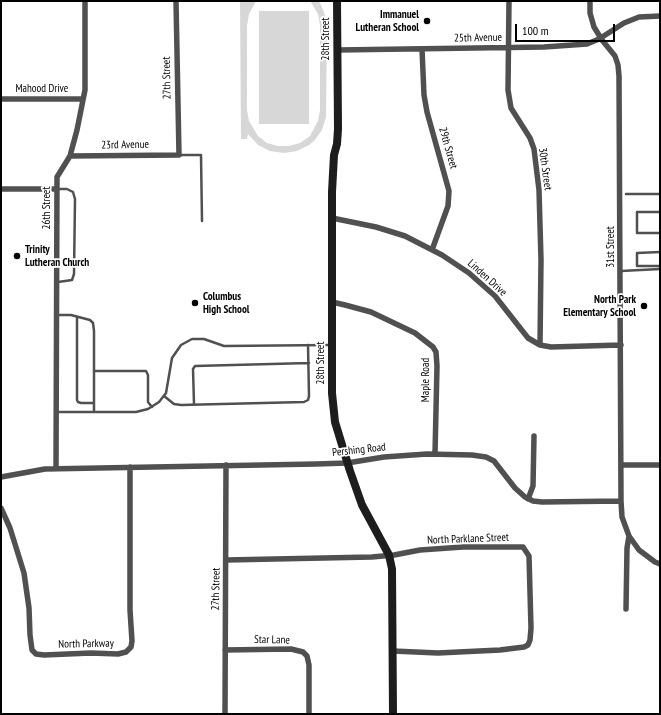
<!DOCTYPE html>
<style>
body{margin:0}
#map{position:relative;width:661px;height:715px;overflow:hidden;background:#fff;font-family:"PT Sans Narrow",sans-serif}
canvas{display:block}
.frame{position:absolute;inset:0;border:2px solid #000;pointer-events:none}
.scale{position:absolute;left:515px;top:24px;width:100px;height:18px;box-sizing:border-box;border:2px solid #000;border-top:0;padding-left:5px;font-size:12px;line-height:14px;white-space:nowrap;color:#000;-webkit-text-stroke:3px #fff;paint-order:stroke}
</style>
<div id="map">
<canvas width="661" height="715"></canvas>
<div class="frame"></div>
<div class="scale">100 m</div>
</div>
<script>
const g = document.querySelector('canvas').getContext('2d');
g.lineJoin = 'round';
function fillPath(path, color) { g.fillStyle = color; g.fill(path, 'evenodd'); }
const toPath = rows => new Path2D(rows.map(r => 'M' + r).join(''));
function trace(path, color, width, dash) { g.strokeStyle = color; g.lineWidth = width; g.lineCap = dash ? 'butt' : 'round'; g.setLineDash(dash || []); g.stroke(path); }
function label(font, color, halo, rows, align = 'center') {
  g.font = font + ' "PT Sans Narrow",sans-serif'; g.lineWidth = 3.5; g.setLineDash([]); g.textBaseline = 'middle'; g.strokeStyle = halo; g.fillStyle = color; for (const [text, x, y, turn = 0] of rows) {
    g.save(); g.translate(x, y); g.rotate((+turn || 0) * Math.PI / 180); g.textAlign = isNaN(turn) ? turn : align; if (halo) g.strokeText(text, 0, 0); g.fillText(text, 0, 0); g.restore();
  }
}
const green = toPath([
 [240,1,247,1,247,2,248,1,256,1,249,14,247,26,247,110,249,121,258,136,267,143,278,146,289,146,300,143,310,136,318,121,320,110,320,25,318,14,310,1,319,1,324,12,327,26,326,117,322,130,314,141,309,145,297,151,284,153,270,151,258,145,248,134,247,139,241,139],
 [309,11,309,124,259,124,259,11]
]);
const lane = toPath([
 [179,155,201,155,202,221],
 [57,189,67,189,73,192,75,199,74,274,72,280,58,282],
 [626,194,660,194],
 [660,212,637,212,637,233,660,233],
 [660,252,637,253,637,266,660,266],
 [621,271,660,269],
 [57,315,71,315,90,320,93,323,94,331,94,412],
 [77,317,77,400,78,402,81,403,94,403],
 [94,371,146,371,148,375,148,402,152,407],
 [164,396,174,404,181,405,304,402,308,400,309,396,308,345],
 [194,404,193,369,195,366,309,363],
 [57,412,136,412,148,409,159,402,166,393,172,358,181,345,192,339,204,339,224,346,330,345]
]);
const street = toPath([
 [509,1,508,90,511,108,530,138,534,149,539,190,541,260,540,345],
 [590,1,590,13,594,27,602,40,615,56,618,65,619,76,621,501],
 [422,49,424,95,427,112,449,191,448,206,432,250],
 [337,50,544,47,587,44,599,39,624,23,639,17,660,16],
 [1,99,83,99],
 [70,156,179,155,176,1],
 [1,189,57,189],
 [332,218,376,227,405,236,442,255,469,273,495,296,528,338,540,345,551,347,621,345],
 [332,302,345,305,371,312,415,333,433,347,436,352,437,366,435,454],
 [621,465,660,465],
 [56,469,57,177,70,156,77,130,85,90,85,1],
 [1,477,45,469,316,464,347,463,384,457,427,454,472,455,486,457,494,461,515,488,525,497,533,501,542,502,621,501,622,517,629,536,639,550,655,562,660,564],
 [528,499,533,486,534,436],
 [1,508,10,528,24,573,29,608,30,635,32,650,36,654,44,655,91,653,118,654,126,652,131,647,132,641,130,610,130,467],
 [226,560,372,557,394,555,420,550,463,547,523,547,529,556,531,628,530,640,528,645,524,647,500,650,438,653,393,651],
 [626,609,627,548,629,536],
 [225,650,291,649,303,652,307,656,309,665,309,714],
 [225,714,226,465]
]);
const secondary = toPath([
 [337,1,338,129,337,144,334,155,332,192,332,393,335,422,350,471,362,505,389,555,392,569,393,714]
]);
const markers = [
 [427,21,4,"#000"],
 [17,256,4,"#000"],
 [195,303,4,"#000"],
 [644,306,4,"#000"]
];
const poiNames = [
 ["Immanuel",419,15],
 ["Lutheran School",419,28],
 ["Trinity",25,250,"left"],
 ["Lutheran Church",25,263,"left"],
 ["Columbus",203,297,"left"],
 ["High School",203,310,"left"],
 ["North Park",636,300],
 ["Elementary School",636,313]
];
const streetNames = [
 ["25th Avenue",478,38,-1],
 ["28th Street",326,39,-90],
 ["27th Street",167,78,-91],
 ["Mahood Drive",42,89],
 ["23rd Avenue",125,145,-1],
 ["29th Street",448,148,74],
 ["30th Street",545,169,82],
 ["26th Street",47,208,-90],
 ["31st Street",611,247,-90],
 ["Linden Drive",487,278,42],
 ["28th Street",321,363,-90],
 ["Maple Road",426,380,-90],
 ["Pershing Road",359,450,-6],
 ["North Parklane Street",468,539,-2],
 ["27th Street",216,589,-89],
 ["Star Lane",272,640,1],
 ["North Parkway",86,644,-1]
];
fillPath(green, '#d7d7d7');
trace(lane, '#505050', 2.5);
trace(street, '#505050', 5.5);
trace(secondary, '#1d1d1d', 8);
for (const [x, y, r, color] of markers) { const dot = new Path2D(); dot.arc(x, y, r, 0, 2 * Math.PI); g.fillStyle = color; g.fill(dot); trace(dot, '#fff', 1.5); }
label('bold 11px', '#000', '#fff', poiNames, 'right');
label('11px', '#000', '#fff', streetNames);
</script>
